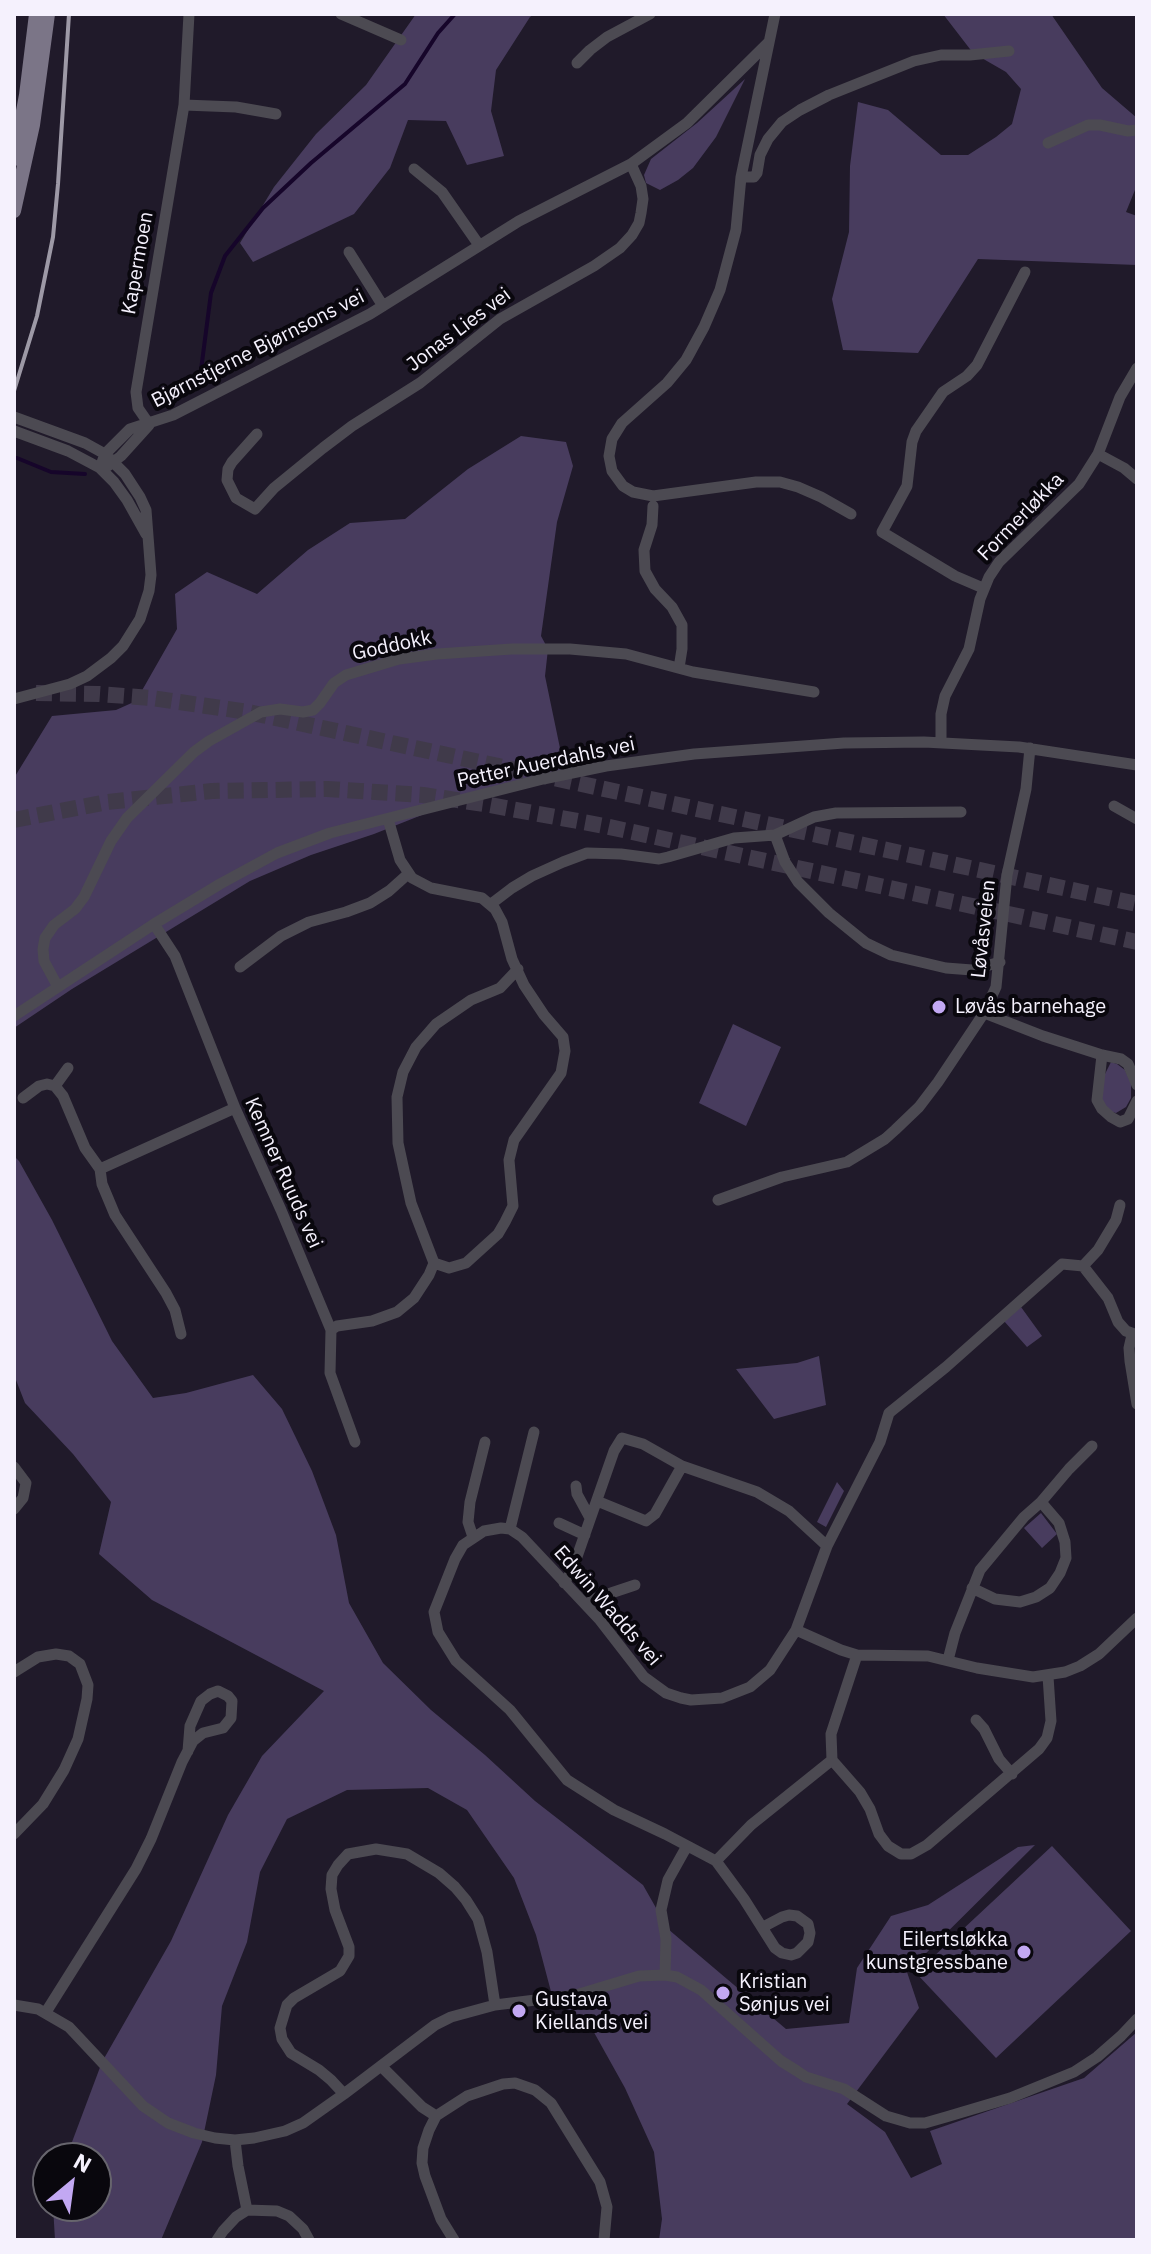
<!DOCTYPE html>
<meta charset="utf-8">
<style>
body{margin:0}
#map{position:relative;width:1151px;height:2254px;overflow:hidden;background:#201a2a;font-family:"IBM Plex Sans",sans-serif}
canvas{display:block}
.frame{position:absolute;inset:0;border:16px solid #f5f1fd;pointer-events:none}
.north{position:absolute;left:32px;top:2142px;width:80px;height:80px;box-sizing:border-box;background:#09070d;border:2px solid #67656d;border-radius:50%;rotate:29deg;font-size:22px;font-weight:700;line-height:32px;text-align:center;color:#f5f1fd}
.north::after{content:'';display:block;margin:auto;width:28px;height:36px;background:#c2a8f2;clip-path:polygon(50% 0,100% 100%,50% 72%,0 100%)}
</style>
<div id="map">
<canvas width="1151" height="2254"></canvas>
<div class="frame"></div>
<div class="north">N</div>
</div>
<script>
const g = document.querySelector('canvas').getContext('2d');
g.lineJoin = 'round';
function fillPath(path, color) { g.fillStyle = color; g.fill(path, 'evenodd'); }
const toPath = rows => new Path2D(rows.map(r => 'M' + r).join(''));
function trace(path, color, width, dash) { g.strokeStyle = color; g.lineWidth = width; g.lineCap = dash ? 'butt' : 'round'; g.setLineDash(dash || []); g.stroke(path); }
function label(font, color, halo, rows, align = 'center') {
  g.font = font + ' "IBM Plex Sans",sans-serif'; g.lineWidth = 8; g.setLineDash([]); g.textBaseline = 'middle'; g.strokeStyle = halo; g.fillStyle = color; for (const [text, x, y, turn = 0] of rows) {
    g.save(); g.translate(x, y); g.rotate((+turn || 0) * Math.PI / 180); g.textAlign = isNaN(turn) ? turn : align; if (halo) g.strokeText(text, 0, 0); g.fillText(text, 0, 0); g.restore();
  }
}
const green = toPath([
 [416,14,534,14,530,17,496,70,491,111,504,156,467,165,446,121,408,120,390,168,354,214,253,262,240,243,274,187,316,134,366,85],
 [943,14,1051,14,1102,88,1137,118,1137,185,1126,212,1137,216,1137,265,978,259,918,353,843,350,832,299,849,232,850,166,858,102,888,110,941,155,968,155,996,137,1012,124,1021,89,1006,72,973,53],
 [745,79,716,137,693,168,678,180,660,190,646,183,644,175,651,159,697,123],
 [521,436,566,442,573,466,557,522,541,636,548,649,545,676,566,777,437,809,374,834,311,855,250,881,72,989,14,1028,14,778,52,716,116,710,136,701,177,629,175,594,207,572,257,594,308,550,350,523,405,519,468,469],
 [733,1024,781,1047,746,1126,699,1103],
 [1111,1062,1117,1064,1125,1070,1131,1083,1131,1098,1126,1107,1116,1113,1108,1111,1100,1099,1103,1078],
 [14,1156,19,1161,52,1220,112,1341,153,1398,186,1393,253,1375,282,1409,312,1471,336,1535,349,1603,383,1663,431,1710,485,1755,535,1801,643,1885,668,1929,786,2029,849,2023,857,1968,891,1916,928,1905,1018,1847,1035,1845,907,1972,919,2008,847,2104,885,2132,911,2178,942,2164,930,2131,1084,2078,1137,2032,1137,2240,659,2240,662,2219,654,2152,625,2088,591,2027,554,2003,536,1935,514,1878,467,1810,428,1788,347,1790,287,1819,260,1872,247,1942,222,2006,216,2075,202,2142,161,2240,55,2240,53,2206,96,2206,96,2158,66,2158,102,2062,171,1941,228,1815,262,1756,324,1691,152,1600,99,1554,111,1502,73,1454,25,1403,14,1375],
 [1021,1307,1042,1336,1027,1347,1004,1321],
 [819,1356,826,1405,774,1419,736,1369,797,1363],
 [837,1482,844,1491,826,1527,817,1522],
 [1041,1513,1057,1534,1042,1548,1024,1528],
 [1052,1846,1131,1931,996,2058,916,1973]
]);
const stream = toPath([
 [188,390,199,377,201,370,211,293,225,256,263,208,311,163,405,84,438,33,455,14],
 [17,458,51,472,85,474]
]);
const highwayTunnel = toPath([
 [36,693,99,694,152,698,248,712,1137,904],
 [14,820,107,802,212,791,327,789,423,795,484,804,605,826,1137,942]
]);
const minor = toPath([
 [341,14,401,40],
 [775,14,741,177,736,230,720,290,704,327,686,360,667,383,622,423,612,439,609,456,612,471,623,486,633,492,653,496,756,482,780,482,798,487,821,497,851,514],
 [577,63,590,50,607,37,650,14],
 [184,105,236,107,276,114],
 [1048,143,1088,125,1100,125,1128,131,1137,130],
 [414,169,442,192,479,245],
 [741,177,754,177,757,173,760,155,768,139,782,122,800,110,829,95,914,61,941,55,970,55,1009,51],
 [349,252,383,306],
 [14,417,85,443,105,454,125,474,140,497,146,510,151,575,149,591,140,619,123,646,111,658,87,676,70,684,14,699],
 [149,424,138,408,136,392,184,105,189,14],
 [14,431,68,451,100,468,114,482,127,500,146,534],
 [257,434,232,462,228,469,227,480,236,498,255,509,274,488,323,448,352,426,420,383,500,319,594,266,620,248,632,235,639,223,641,213,643,199,641,186,631,164],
 [1098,454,1124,468,1137,479],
 [108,466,121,456,149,425],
 [100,468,105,454,130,429,173,415,370,314,519,221,631,164,687,123,768,43],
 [653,506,652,525,644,550,645,571,655,589,672,607,682,625,682,649,679,668],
 [983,588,955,576,882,532,907,486,912,442,916,431,943,392,967,376,977,365,1025,272],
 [941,743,941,714,945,696,969,649,980,599,989,577,999,562,1079,484,1098,454,1120,397,1137,368],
 [1114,806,1137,819],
 [388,819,400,860,412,878,431,888,482,898,495,909,502,922,512,959,524,985,544,1015,563,1037,565,1051,561,1073,514,1140,509,1160,513,1206,505,1222,498,1234,466,1263,449,1268,434,1263],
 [775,835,785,862,798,882,829,913,866,943,891,955,946,968,972,970,1000,962],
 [491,904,512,888,532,876,563,862,587,853,621,854,659,859,668,857,734,838,775,835,814,817,836,813,961,812],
 [154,924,175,956,235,1108,281,1210,331,1330,330,1373,355,1442],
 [240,967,281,936,309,922,346,912,370,903,389,891,408,874],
 [58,987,44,961,43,949,45,938,54,925,75,909,84,897,111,841,127,818,194,752,209,741,261,712,280,709,303,712,313,710,320,703,334,683,346,675,399,659,437,654,512,649,570,649,626,654,693,672,814,692],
 [984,1013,1043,1036,1102,1055,1121,1059,1128,1064,1137,1085],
 [14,1016,154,924,220,884,277,853,330,833,543,779,606,766,694,754,844,743,924,742,1019,747,1137,765],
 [1102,1055,1097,1100,1102,1109,1111,1117,1120,1122,1128,1119,1137,1101],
 [55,1086,68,1068],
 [23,1098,39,1086,47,1084,55,1086,63,1096,85,1148,100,1169,102,1184,115,1215,166,1293,175,1310,181,1334],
 [100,1169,235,1108],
 [718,1200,782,1177,847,1162,885,1139,895,1130,919,1107,938,1082,984,1013,996,987,1007,875,1026,789,1030,748],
 [1083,1266,1098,1250,1116,1220,1120,1205],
 [331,1330,337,1326,372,1321,397,1312,414,1298,429,1275,434,1263,411,1203,398,1143,397,1097,403,1072,416,1047,436,1024,471,1000,500,988,518,969],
 [1132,1335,1129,1348,1130,1361,1137,1404],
 [1137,1335,1126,1331,1118,1322,1108,1298,1083,1266,1062,1264,946,1367,889,1413,880,1442,827,1546,796,1630,841,1650,857,1655,928,1656,977,1668,1033,1677,1065,1672,1080,1666,1099,1654,1137,1618],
 [14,1467,26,1483,23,1498,14,1509],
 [576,1486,577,1494,590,1518],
 [597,1501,646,1521,655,1514,682,1466],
 [559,1523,585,1535],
 [510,1529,534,1432],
 [473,1537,468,1522,470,1502,485,1442],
 [564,1583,572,1571,614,1451,622,1438,643,1444,682,1466,757,1492,789,1511,827,1546],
 [972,1588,995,1599,1020,1602,1036,1597,1050,1588,1060,1573,1066,1558,1065,1542,1059,1523,1041,1502],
 [586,1605,596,1598,635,1585],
 [857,1655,831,1734,832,1760,860,1792,870,1809,879,1834,888,1846,901,1854,911,1854,927,1845,1039,1749,1047,1738,1051,1721,1048,1676],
 [948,1660,955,1633,980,1570,1024,1517,1041,1502,1069,1469,1092,1446],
 [14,1672,38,1657,56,1654,69,1656,80,1664,88,1685,87,1699,78,1739,64,1770,43,1804,14,1834],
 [976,1720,984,1729,999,1759,1012,1774],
 [716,1861,751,1825,832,1760],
 [763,1927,782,1917,789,1915,797,1916,808,1924,810,1933,808,1942,797,1953,791,1955,782,1953,775,1948,744,1899,716,1861,665,1834,614,1810,567,1780,510,1710,456,1661,438,1632,434,1612,455,1559,463,1545,484,1531,501,1528,510,1529,522,1537,599,1619,644,1677,666,1693,681,1698,691,1700,722,1698,750,1687,770,1670,796,1630],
 [665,1975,666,1939,661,1910,668,1880,687,1846],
 [14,2005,38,2009,69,2027,143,2106,168,2123,194,2133,215,2138,235,2140,254,2138,285,2131,303,2123,344,2094,435,2025,451,2017,495,2005,576,1995,639,1976,665,1975,677,1977,690,1984,701,1990,781,2061,797,2071,806,2077,844,2089,886,2116,910,2123,925,2123,946,2117,1010,2098,1074,2072,1097,2057,1121,2036,1137,2019],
 [46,2012,136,1869,151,1839,182,1762,193,1741,203,1733,223,1728,231,1718,232,1701,228,1696,218,1691,210,1694,201,1701,190,1726,188,1751],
 [381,2066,422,2107,436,2116],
 [344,2094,331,2080,319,2070,291,2053,282,2039,280,2028,287,2005,294,1998,340,1971,349,1956,349,1947,335,1910,331,1889,332,1875,338,1865,348,1854,376,1849,407,1854,439,1873,455,1887,466,1900,478,1919,487,1952,495,2005],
 [235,2140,238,2166,247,2210],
 [217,2240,223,2231,236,2217,247,2210,277,2211,289,2216,303,2229,309,2240],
 [454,2240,441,2219,425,2176,422,2163,423,2148,429,2130,436,2116,467,2096,503,2084,515,2083,535,2090,551,2103,600,2182,607,2207,604,2240]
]);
const major = toPath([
 [14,159,26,95,36,14],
 [14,211,33,125,48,14]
]);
const rail = toPath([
 [14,391,37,316,53,237,58,184,69,14]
]);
const markers = [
 [939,1007,8,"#c2a8f2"],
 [1024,1952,8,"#c2a8f2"],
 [723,1993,8,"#c2a8f2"],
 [519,2011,8,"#c2a8f2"]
];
const streetNames = [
 ["Kapermoen",138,263,-80],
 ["Jonas Lies vei",459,330,-37],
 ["Bjørnstjerne Bjørnsons vei",258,349,-27],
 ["Formerløkka",1021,517,-46],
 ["Goddokk",392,646,-12],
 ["Petter Auerdahls vei",546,763,-12],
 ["Løvåsveien",984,929,-84],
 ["Kemner Ruuds vei",283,1173,66],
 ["Edwin Wadds vei",607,1606,49]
];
const poiNames = [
 ["Løvås barnehage",955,1007],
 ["Eilertsløkka",1008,1940,"right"],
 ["kunstgressbane",1008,1963,"right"],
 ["Kristian",739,1982],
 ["Sønjus vei",739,2005],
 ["Gustava",535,2000],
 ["Kiellands vei",535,2023]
];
fillPath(green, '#483c5e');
trace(stream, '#16052a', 4);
trace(highwayTunnel, '#403a4a', 16, [16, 8]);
trace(minor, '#4c4a52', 11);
trace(major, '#7b7587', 14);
trace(rail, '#9d99a6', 4);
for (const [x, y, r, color] of markers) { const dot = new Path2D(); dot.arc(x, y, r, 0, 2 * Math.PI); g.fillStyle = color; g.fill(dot); trace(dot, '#09070d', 3); }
label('20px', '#f5f1fd', '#09070d', streetNames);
label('20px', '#f5f1fd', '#09070d', poiNames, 'left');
</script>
